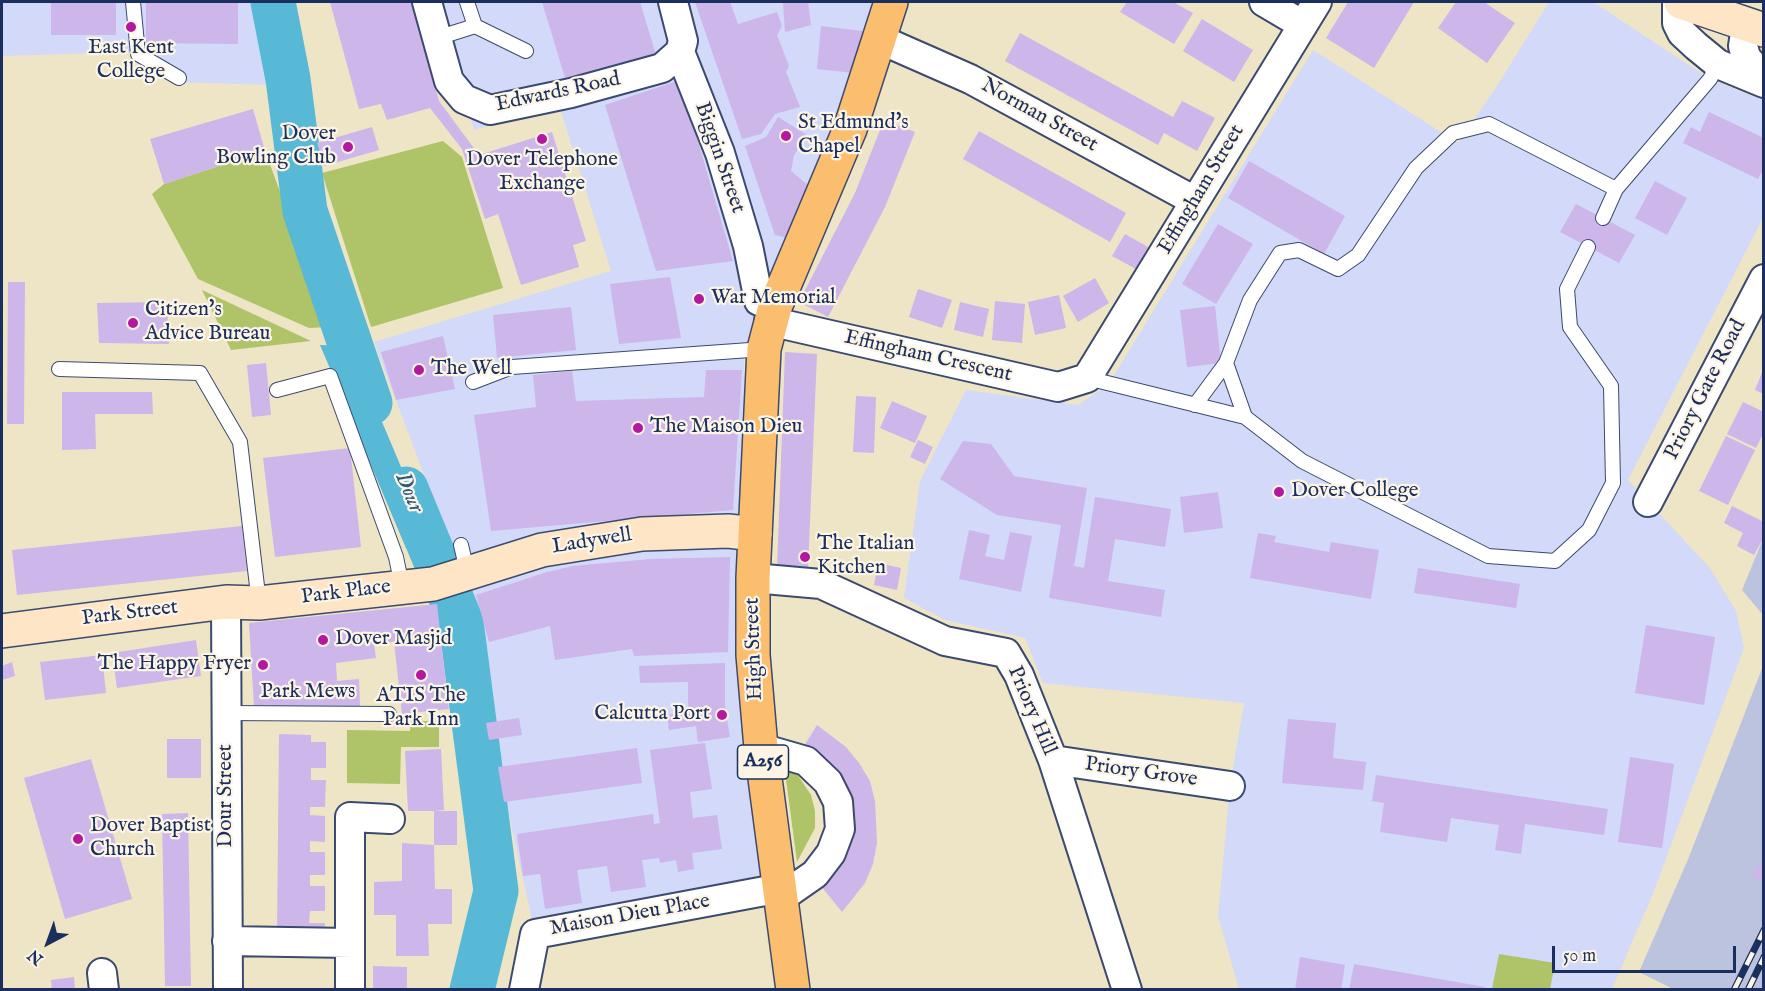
<!DOCTYPE html>
<style>
body{margin:0}
#map{position:relative;width:1765px;height:991px;overflow:hidden;background:#eee5c6;font-family:"IM FELL English",serif}
canvas{display:block}
.frame{position:absolute;inset:0;border:3px solid #1b2f5e;pointer-events:none}
.north{position:absolute;left:18px;top:913px;width:60px;height:60px;-webkit-text-stroke:4px #fcf5e5;paint-order:stroke;rotate:221deg;font-size:16px;font-weight:700;line-height:24px;text-align:center;color:#1b2f5e}
.north::after{content:'';display:block;margin:auto;width:21px;height:27px;background:#1b2f5e;clip-path:polygon(50% 0,100% 100%,50% 72%,0 100%)}
.scale{position:absolute;left:1552px;top:946px;width:184px;height:27px;box-sizing:border-box;border:3px solid #1b2f5e;border-top:0;padding-left:8px;font-size:18px;line-height:21px;white-space:nowrap;color:#1b2f5e;-webkit-text-stroke:4px #fcf5e5;paint-order:stroke}
</style>
<div id="map">
<canvas width="1765" height="991"></canvas>
<div class="frame"></div>
<div class="north">N</div>
<div class="scale">50 m</div>
</div>
<script>
const g = document.querySelector('canvas').getContext('2d');
g.lineJoin = 'round';
function fillPath(path, color) { g.fillStyle = color; g.fill(path, 'evenodd'); }
const toPath = rows => new Path2D(rows.map(r => 'M' + r).join(''));
function trace(path, color, width, dash) { g.strokeStyle = color; g.lineWidth = width; g.lineCap = dash ? 'butt' : 'round'; g.setLineDash(dash || []); g.stroke(path); }
function label(font, color, halo, rows, align = 'center') {
  g.font = font + ' "IM FELL English",serif'; g.lineWidth = 4.5; g.setLineDash([]); g.textBaseline = 'middle'; g.strokeStyle = halo; g.fillStyle = color; for (const [text, x, y, turn = 0] of rows) {
    g.save(); g.translate(x, y); g.rotate((+turn || 0) * Math.PI / 180); g.textAlign = isNaN(turn) ? turn : align; if (halo) g.strokeText(text, 0, 0); g.fillText(text, 0, 0); g.restore();
  }
}
const built = toPath([
 [2,2,256,2,269,85,175,82,128,52,2,56],
 [436,2,881,2,870,65,744,356,744,703,767,878,534,929,449,541,374,342,611,271,559,105,474,130],
 [1549,2,1593,2,1710,79,1763,100,1763,218,1628,480,1710,568,1736,611,1744,648,1654,891,1612,989,1239,989,1218,916,1230,786,1244,703,1043,683,1025,638,945,620,904,598,920,481,966,390,1078,405,1108,385,1313,50,1458,143,1497,86]
]);
const industrial = toPath([
 [1763,539,1763,615,1742,590],
 [1763,666,1763,989,1673,989,1639,972,1689,857]
]);
const green = toPath([
 [443,141,462,157,503,288,371,327,322,173],
 [265,151,330,327,309,328,198,279,152,194,164,184],
 [202,290,311,341,231,350],
 [411,721,439,721,439,747,401,747,400,784,347,783,347,730,410,731],
 [784,764,797,774,811,795,815,811,815,828,797,862],
 [1499,954,1555,963,1550,989,1492,989]
]);
const water = toPath([
 [256,2,275,2,305,211,346,324,326,326,280,167],
 [320,345,350,346,434,545,406,548]
]);
const river = toPath([
 [273,2,288,79,305,211,370,403],
 [406,489,461,622,496,891,472,990]
]);
const building = toPath([
 [51,2,116,2,116,35,51,35],
 [146,2,238,2,238,44,146,43],
 [330,2,411,2,439,101,479,155,552,132,586,241,573,245,579,267,521,285,498,214,485,219,462,149,430,108,387,120,381,104,359,109],
 [542,2,640,2,656,55,566,81],
 [695,2,730,2,738,24,777,12,782,26,777,35,789,66,786,72,800,107,775,114,761,134,742,139],
 [783,2,808,2,811,25,785,32],
 [1127,2,1173,2,1193,13,1174,44,1120,12],
 [1348,2,1414,2,1374,68,1326,38],
 [1456,2,1484,2,1515,23,1487,63,1438,28],
 [1202,19,1253,50,1234,82,1183,51],
 [821,26,871,32,864,74,817,69],
 [1020,33,1173,117,1182,101,1215,118,1197,151,1164,133,1158,145,1005,61],
 [680,80,733,261,656,271,605,105],
 [253,109,265,151,164,184,150,139],
 [1709,112,1764,138,1764,168,1758,179,1683,143,1691,127,1700,132],
 [778,117,807,135,794,155,791,171,816,192,797,240,775,235,745,146,766,137],
 [884,120,915,132,885,207,828,317,799,302,855,193],
 [372,127,379,150,324,166,317,143],
 [979,131,1126,213,1110,242,963,159],
 [1249,161,1345,216,1324,254,1228,198],
 [1655,181,1687,198,1667,235,1635,218],
 [1576,204,1635,235,1619,263,1560,232],
 [1218,224,1253,244,1216,304,1182,284],
 [1125,234,1148,247,1136,269,1112,256],
 [670,277,681,338,619,344,610,284],
 [1095,278,1109,303,1078,322,1063,296],
 [8,282,25,282,24,424,7,424],
 [918,289,952,300,942,328,909,317],
 [1059,295,1066,328,1035,335,1028,302],
 [995,301,1025,304,1022,343,992,340],
 [167,302,169,344,99,343,97,303],
 [960,302,989,309,983,337,954,330],
 [1215,306,1221,363,1187,367,1180,310],
 [571,307,576,350,497,358,493,315],
 [443,336,455,389,396,400,381,352],
 [785,352,817,354,808,569,777,567],
 [266,363,271,415,252,417,247,365],
 [706,370,742,370,733,510,491,531,474,415,536,407,533,375,572,371,576,401,704,397],
 [1763,370,1764,370,1764,394,1755,390],
 [62,392,152,392,153,414,95,414,96,449,62,450],
 [856,396,876,397,874,453,853,452],
 [892,401,927,416,915,443,880,428],
 [1743,402,1764,412,1764,432,1756,448,1727,434],
 [1726,436,1755,450,1728,505,1699,491],
 [918,440,933,447,925,464,910,457],
 [963,441,991,444,1014,476,1087,488,1074,566,1084,568,1095,497,1171,509,1165,547,1115,539,1108,581,1165,590,1161,617,1049,598,1061,525,997,515,940,479],
 [350,448,361,547,275,557,263,458],
 [1218,492,1223,528,1184,533,1180,497],
 [1732,506,1764,522,1764,537,1754,555,1737,546,1743,533,1724,523],
 [242,526,247,571,17,595,12,550],
 [969,530,990,535,985,556,1004,560,1010,532,1032,536,1021,592,959,579],
 [1258,533,1276,536,1274,542,1329,552,1331,542,1379,550,1371,599,1250,578],
 [730,557,728,652,634,656,632,649,555,660,550,626,489,642,476,595,547,572,573,566,651,559],
 [878,563,901,568,897,590,874,585],
 [1418,568,1520,584,1516,608,1414,593],
 [437,604,449,709,402,714,394,642,374,644,376,658,336,663,337,681,359,679,360,706,254,707,249,623],
 [1646,625,1715,637,1704,705,1635,693],
 [196,640,201,676,117,688,112,653],
 [102,655,106,693,45,700,40,662],
 [12,662,15,676,2,680,2,666],
 [725,663,725,707,730,737,698,742,696,726,669,730,667,715,688,712,688,682,640,683,639,666],
 [519,718,522,735,489,740,486,723],
 [1288,719,1336,723,1333,758,1366,762,1363,790,1282,783],
 [817,725,846,747,859,763,870,781,875,801,877,843,873,864,865,883,842,912,821,886,838,866,845,852,804,746],
 [279,734,311,735,311,742,326,742,326,768,311,768,311,780,326,780,325,807,310,807,310,815,325,816,325,842,310,841,310,852,325,852,325,875,310,875,310,886,325,886,325,911,310,911,309,923,325,923,324,935,277,934],
 [167,739,201,739,201,778,167,778],
 [705,743,712,789,690,792,693,818,717,815,722,849,692,853,694,869,678,872,676,860,660,863,659,858,642,860,646,887,611,892,607,866,577,870,582,903,545,909,540,874,523,876,517,834,653,814,654,824,660,823,650,750],
 [637,748,642,783,504,802,498,767],
 [441,749,444,810,434,811,457,811,457,845,434,845,435,889,452,889,452,924,428,924,429,956,396,956,396,915,374,915,374,882,402,881,402,843,434,845,434,811,408,811,405,751],
 [1630,757,1674,764,1662,848,1618,842],
 [91,759,132,899,65,919,24,778],
 [1376,775,1608,809,1604,835,1525,824,1521,854,1495,850,1499,825,1451,818,1447,842,1380,832,1384,803,1372,801],
 [188,813,191,986,165,986,162,814],
 [1764,855,1764,883,1752,876],
 [1300,957,1345,965,1341,990,1295,990],
 [1354,964,1485,987,1485,990,1349,990],
 [373,966,407,967,407,990,373,990],
 [74,977,75,990,52,990,51,980]
]);
const lane = toPath([
 [133,2,138,54,179,78],
 [475,26,526,51],
 [437,38,475,26,467,2],
 [1616,189,1710,79,1718,64],
 [59,369,200,373,240,442,259,603],
 [1087,378,1245,417,1302,461,1488,556,1555,561,1589,530,1613,483,1611,386,1570,327,1567,289,1588,247],
 [473,382,512,367,764,349],
 [277,390,330,376,396,557,402,586],
 [1195,405,1226,363],
 [1245,417,1226,363,1250,300,1280,253,1299,250,1338,269,1358,255,1416,168,1453,133,1489,124,1616,189,1603,218],
 [461,545,468,575],
 [227,713,389,714]
]);
const street = toPath([
 [427,2,449,81,464,99,490,110,571,93,662,68,680,52],
 [673,2,683,41,680,52,720,153,748,246,759,301,775,307],
 [1264,2,1303,25],
 [1677,2,1677,23,1682,33,1696,46,1718,64,1764,83],
 [1746,26,1743,46,1746,57,1764,79],
 [879,39,970,79,1195,201],
 [769,321,1058,387,1087,378,1317,2],
 [1648,502,1764,279],
 [753,578,821,584,945,641,1006,653,1019,675,1053,760,1127,990],
 [226,602,228,990],
 [761,748,806,761,828,782,838,802,840,829,831,853,815,874,782,897],
 [1053,760,1230,786],
 [227,941,350,943],
 [102,973,104,990],
 [350,990,350,817,390,819],
 [524,990,535,934,781,888]
]);
const secondary = toPath([
 [1681,2,1764,30],
 [2,631,226,602,259,603,433,584,542,550,642,534,728,531,755,534]
]);
const primary = toPath([
 [793,990,761,748,753,655,753,578,764,349,775,307,850,129,891,2]
]);
const rail = toPath([
 [1734,990,1764,930],
 [1748,990,1764,957]
]);
const markers = [
 [131,27,6,"#b5179e"],
 [786,136,6,"#b5179e"],
 [542,139,6,"#b5179e"],
 [348,147,6,"#b5179e"],
 [699,299,6,"#b5179e"],
 [133,323,6,"#b5179e"],
 [419,370,6,"#b5179e"],
 [638,428,6,"#b5179e"],
 [1279,492,6,"#b5179e"],
 [805,557,6,"#b5179e"],
 [323,640,6,"#b5179e"],
 [263,665,6,"#b5179e"],
 [421,675,6,"#b5179e"],
 [722,715,6,"#b5179e"],
 [78,839,6,"#b5179e"]
];
const shields = [
 [763,762,51]
];
const shieldNames = [
 ["A256",763,762]
];
const poiNames = [
 ["East Kent",131,49,"center"],
 ["College",131,73,"center"],
 ["St Edmund's",798,124],
 ["Chapel",798,148],
 ["Dover",336,135,"right"],
 ["Bowling Club",336,159,"right"],
 ["Dover Telephone",542,161,"center"],
 ["Exchange",542,185,"center"],
 ["War Memorial",711,299],
 ["Citizen's",145,311],
 ["Advice Bureau",145,335],
 ["The Well",431,370],
 ["The Maison Dieu",650,428],
 ["Dover College",1291,492],
 ["The Italian",817,545],
 ["Kitchen",817,569],
 ["Dover Masjid",335,640],
 ["The Happy Fryer",251,665,"right"],
 ["ATIS The",421,697,"center"],
 ["Park Inn",421,721,"center"],
 ["Calcutta Port",710,715,"right"],
 ["Dover Baptist",90,827],
 ["Church",90,851]
];
const streetNames = [
 ["Edwards Road",558,93,-12],
 ["Norman Street",1039,116,29],
 ["Biggin Street",719,158,71],
 ["Effingham Street",1202,190,-59],
 ["Effingham Crescent",928,357,13],
 ["Priory Gate Road",1706,390,-63],
 ["Ladywell",592,542,-9],
 ["Park Place",346,593,-7],
 ["Park Street",130,614,-7],
 ["High Street",755,649,-92],
 ["Park Mews",308,693],
 ["Priory Hill",1031,711,67],
 ["Priory Grove",1141,773,8],
 ["Dour Street",227,796,-90],
 ["Maison Dieu Place",630,916,-10]
];
const waterNames = [
 ["Dour",408,493,67]
];
fillPath(built, '#d2d9f9');
fillPath(industrial, '#bcc3de');
fillPath(green, '#afc368');
fillPath(water, '#58b9d7');
trace(river, '#58b9d7', 45);
fillPath(building, '#ccb6ea');
trace(lane, '#3b4a6e', 16);
trace(street, '#3b4a6e', 32);
trace(secondary, '#3b4a6e', 36);
trace(primary, '#3b4a6e', 36);
trace(lane, '#fff', 14);
trace(street, '#fff', 28);
trace(secondary, '#fde5c5', 33);
trace(primary, '#fabe6e', 33);
trace(rail, '#1b2f5e', 7);
trace(rail, '#fcf5e5', 4.5, [14]);
for (const [x, y, r, color] of markers) { const dot = new Path2D(); dot.arc(x, y, r, 0, 2 * Math.PI); g.fillStyle = color; g.fill(dot); trace(dot, '#fcf5e5', 2); }
for (const [x, y, w] of shields) { const box = new Path2D(); box.roundRect(x - w / 2, y - 17, w, 34, 4.5); g.fillStyle = '#fcf5e5'; g.fill(box); trace(box, '#1b2f5e', 1.5); }
label('bold 20px', '#1b2f5e', null, shieldNames);
label('21px', '#1b2f5e', '#fcf5e5', poiNames, 'left');
label('21px', '#1b2f5e', '#fcf5e5', streetNames);
label('italic 22px', '#2d5882', '#fcf5e5', waterNames);
</script>
